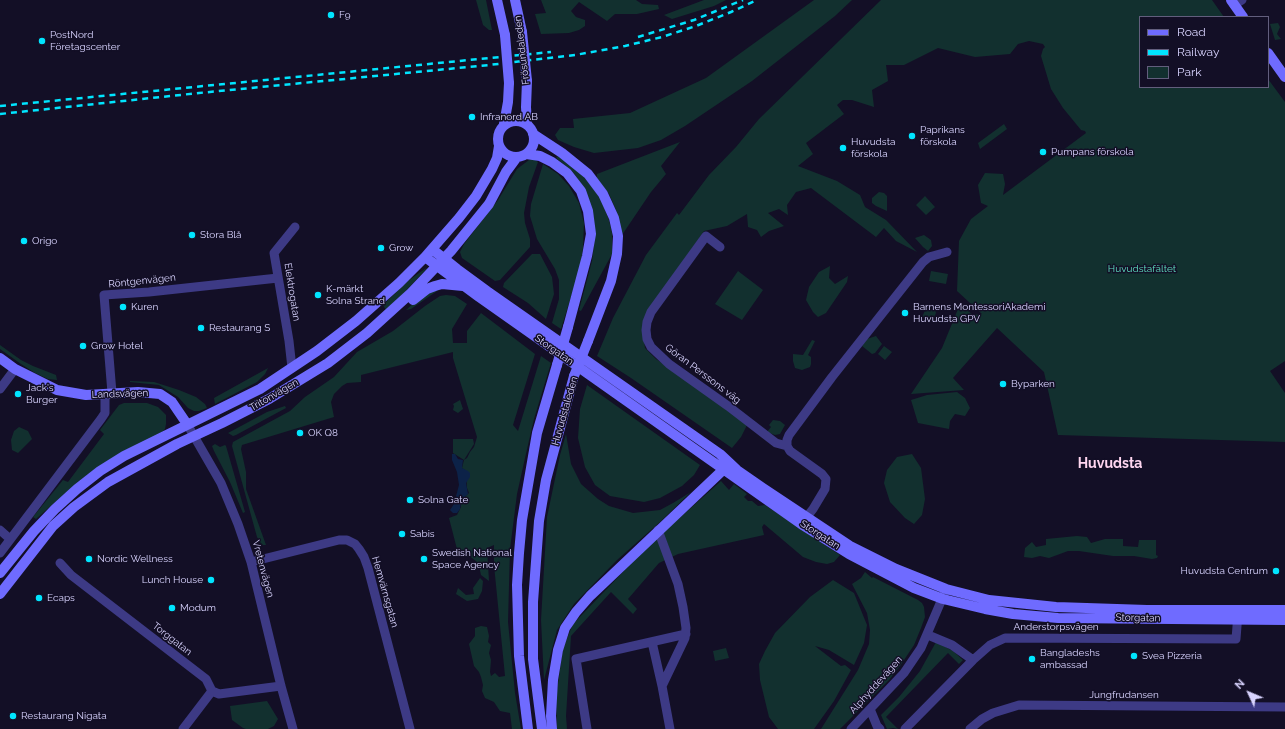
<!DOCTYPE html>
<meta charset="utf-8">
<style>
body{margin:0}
#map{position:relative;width:1285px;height:729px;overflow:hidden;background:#130f26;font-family:Raleway,sans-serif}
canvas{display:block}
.legend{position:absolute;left:1139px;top:16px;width:130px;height:72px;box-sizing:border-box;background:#130f26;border:1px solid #625e7d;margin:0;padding:5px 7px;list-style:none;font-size:12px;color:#d9d4ff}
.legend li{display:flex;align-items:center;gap:8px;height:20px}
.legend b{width:20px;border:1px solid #625e7d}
.north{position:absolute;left:1229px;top:673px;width:40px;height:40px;-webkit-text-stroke:3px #130f26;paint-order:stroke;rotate:314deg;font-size:11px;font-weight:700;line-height:16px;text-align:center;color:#d9d4ff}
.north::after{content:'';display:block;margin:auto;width:14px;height:18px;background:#d9d4ff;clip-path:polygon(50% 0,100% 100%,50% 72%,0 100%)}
</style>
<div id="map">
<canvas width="1285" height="729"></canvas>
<ul class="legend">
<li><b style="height:5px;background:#6f6bff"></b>Road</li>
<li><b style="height:5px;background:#00e5ff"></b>Railway</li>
<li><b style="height:11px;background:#12302f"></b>Park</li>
</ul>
<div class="north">N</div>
</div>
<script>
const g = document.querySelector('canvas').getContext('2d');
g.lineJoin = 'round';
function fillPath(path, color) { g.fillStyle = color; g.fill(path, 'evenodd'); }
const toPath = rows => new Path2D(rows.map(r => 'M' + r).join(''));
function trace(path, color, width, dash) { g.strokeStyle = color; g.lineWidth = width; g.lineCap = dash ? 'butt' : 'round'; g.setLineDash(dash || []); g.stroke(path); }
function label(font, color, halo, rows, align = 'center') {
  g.font = font + ' Raleway,sans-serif'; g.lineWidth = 3; g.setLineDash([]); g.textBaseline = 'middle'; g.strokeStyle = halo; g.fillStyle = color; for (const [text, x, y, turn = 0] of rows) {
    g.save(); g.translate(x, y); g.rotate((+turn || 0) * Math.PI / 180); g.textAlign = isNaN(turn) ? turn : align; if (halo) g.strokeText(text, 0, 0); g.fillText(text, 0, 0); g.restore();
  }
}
const green = toPath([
 [476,0,486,0,492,30,489,30,483,25],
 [541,0,636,0,642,4,658,5,659,9,637,14,615,14,607,21,579,2,571,11,576,17,585,20,585,26,579,30,569,33,541,34,535,14,546,13],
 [704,0,726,0,714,6,672,19,664,15],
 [814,0,852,0,835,16,752,81,685,126,661,140,638,148,594,153,574,147,558,140,555,135,560,128,574,128,573,119,630,113,706,78],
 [881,0,1212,0,1224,17,1140,17,1140,87,1268,87,1268,79,1285,102,1285,361,1270,371,1285,393,1285,442,1058,435,1044,372,997,328,953,378,964,390,911,394,942,348,958,309,967,310,973,315,982,314,957,291,959,241,971,219,988,206,981,203,978,185,985,173,1003,174,1005,184,1003,195,1086,133,1085,131,1081,130,1063,108,1051,89,1041,56,1043,49,1045,47,1043,44,1029,41,1018,44,1010,54,975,57,938,48,904,65,886,65,888,81,872,90,874,107,852,100,843,100,837,105,844,114,806,143,813,154,798,166,837,181,860,195,865,207,886,220,917,252,896,241,884,228,876,237,811,188,796,192,787,205,788,215,779,209,768,213,784,226,769,231,761,237,757,230,748,227,747,214,727,226,704,231,649,311,643,333,645,348,656,359,709,396,747,425,741,437,732,448,631,378,597,356,613,318,646,255,677,213,679,215,709,175,736,147,759,119],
 [1278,23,1280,27,1277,34,1281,39,1275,40,1270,24],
 [1004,124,1007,129,980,149,978,143],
 [680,142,661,166,666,174,651,192,622,235,616,210,609,194,597,178,597,174],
 [558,156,579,171,600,197,609,220,612,233,612,254,581,311,579,310,592,261,595,237,594,219,588,197,583,186,572,171,556,158],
 [529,160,535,160,538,162,529,187,524,213,525,223,530,239,530,247,500,280,495,281,462,258,460,252,464,244,498,200,517,169],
 [543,164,558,174,569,186,579,203,584,223,583,248,580,268,561,329,552,323,559,299,559,280,555,269,537,239,530,216,531,204],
 [879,192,884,193,887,196,887,211,876,206,872,203,872,198],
 [925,196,935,207,926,215,916,205],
 [924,235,931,240,932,246,928,251,923,247,915,238],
 [532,254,540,254,552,277,554,294,546,319,528,303,503,287,504,283],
 [830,266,829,278,835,284,848,276,847,282,826,313,818,317,813,312,806,300,809,287,819,272],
 [428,267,402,295,386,310,383,305,408,281,419,273],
 [738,271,763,290,742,320,715,304],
 [931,271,948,274,946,284,929,281],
 [440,289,411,309,406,310,426,292],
 [446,295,455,296,467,304,452,329,453,343,467,343,467,331,481,313,535,354,513,425,518,431,541,356,551,363,534,419,525,458,517,494,510,549,508,622,515,693,521,729,512,729,510,713,500,711,494,702,485,698,482,691,483,685,481,677,479,672,474,666,469,644,475,636,475,628,481,626,487,627,489,636,488,642,491,645,489,653,491,660,490,672,491,676,495,673,499,677,505,676,494,565,494,545,487,548,489,581,481,575,479,566,476,561,468,555,468,557,459,557,449,518,457,515,461,507,461,500,469,493,467,488,466,471,462,468,464,460,467,458,470,452,474,447,477,437,453,358,453,352,361,375,361,382,347,383,342,386,334,394,331,402,334,417,242,445,241,449,246,472,246,489,266,545,263,545,260,542,257,537,232,446,233,442,290,411,305,397,334,377,357,352,393,331,425,306,440,296],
 [927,306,934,307,936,313,933,319,922,317],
 [876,336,882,344,875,353,872,354,862,346,867,339],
 [812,340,815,341,808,355,811,357,811,364,810,367,802,370,795,368,793,361,793,354,803,355],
 [0,345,21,360,33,366,56,375,57,380,48,379,35,373,21,364,0,349],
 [884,346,892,352,885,360,878,354],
 [268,368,265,374,257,382,215,404,214,398],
 [130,381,154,382,179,390,196,397,205,404,207,408,199,411,194,411,188,408,178,397,159,385,130,382],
 [587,385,700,465,694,475,682,486,660,498,644,502,610,496,595,485,585,467,578,438,580,409],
 [957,392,965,398,970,408,965,416,955,414,950,421,949,429,918,423,911,400,927,395],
 [460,400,463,409,458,413,453,410,454,406,453,404],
 [124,403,147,403,158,407,166,415,166,424,165,429,162,432,95,469,79,481,36,519,33,517,63,480,68,482,104,434,100,430,119,405],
 [285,406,286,408,236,435,233,436,228,433,267,412],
 [773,420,780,421,785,425,780,434,775,435,767,432,771,427,769,425],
 [19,427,28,431,32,439,18,453,12,450,11,440,14,431],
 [566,434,571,464,581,484,598,499,609,506,633,513,660,510,673,503,691,492,660,522,617,560,574,604,557,630,544,680,541,620,547,517,560,455],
 [453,439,473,439,474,444,464,460,453,453],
 [215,444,220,447,225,445,226,446,245,512,243,513,230,482,214,451,212,446],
 [912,454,921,468,925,499,922,515,914,524,905,518,890,502,884,483,887,470,897,457],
 [721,481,729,490,734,484,747,494,744,497,748,501,752,501,758,506,765,505,840,555,834,562,827,564,816,562,803,557,764,524,762,527,764,535,678,554,659,563,628,599,637,609,633,614,611,592,571,636,566,716,567,729,557,729,556,698,563,648,573,624,647,547],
 [1077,536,1087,537,1091,543,1105,539,1123,539,1123,546,1138,547,1139,540,1156,540,1156,555,1158,556,1157,558,1152,559,1134,556,1113,556,1079,551,1068,551,1049,558,1040,556,1032,558,1024,557,1025,548,1032,542,1036,547,1046,545,1046,539],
 [865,572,872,578,873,577,918,600,922,603,924,607,925,617,921,628,914,645,900,666,889,680,840,729,821,729,858,670,869,644,870,630,867,613,852,584,861,578],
 [480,578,483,581,482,591,478,599,467,601,456,594,458,588,466,595,474,594,473,588],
 [833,580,854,593,867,625,864,643,854,665,829,650,815,646,841,666,845,665,851,670,834,701,814,729,778,729,769,717,760,680,759,664,765,651,775,633,810,597],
 [936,642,953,651,963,660,959,664,948,653,886,717,898,729,893,728,887,729,881,715,899,697,920,671],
 [726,648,729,658,715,661,713,651],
 [267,701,278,719,274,726,268,729,246,729,243,728,232,720,230,706]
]);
const water = toPath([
 [452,454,455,454,458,459,463,460,462,468,468,471,470,473,470,477,466,483,468,494,461,500,460,509,457,513,453,513,450,510,454,504,459,485,457,472,452,460]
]);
const street = toPath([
 [1234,5,1242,0],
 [720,247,706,236,651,312,647,322,646,330,647,339,651,347,669,364,728,406,776,443,787,446],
 [292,368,289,341,274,253,295,227],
 [0,389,15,369],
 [112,393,104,295,149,292,278,278],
 [187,424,221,483,238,524,251,562,281,686,293,729],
 [802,523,813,509,825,489,826,479,822,474,790,451,787,446,787,440,789,435,832,377,923,262,929,257,947,252],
 [0,530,10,539],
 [658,530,678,584,683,607,686,628,685,638,662,686,670,729],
 [0,553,101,419,105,413,105,394],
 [251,562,339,540,347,540,355,544,359,549,364,557,368,568,410,729],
 [60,563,71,575,206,679,212,691,219,694,281,686],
 [928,635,952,645,973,660],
 [652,642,662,686],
 [870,709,877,726,880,729],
 [183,729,212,691],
 [587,729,576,659,686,634],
 [851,729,904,673,921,648,945,592],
 [905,729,973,660,990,645,1005,638,1236,639,1238,613],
 [970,729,982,719,993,713,1019,705,1285,707]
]);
const secondary = toPath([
 [497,0,505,35],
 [515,0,522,32],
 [1231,0,1243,17],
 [1268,53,1285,77],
 [527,81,526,107,527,124],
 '498 139a18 18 0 1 1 36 0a18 18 0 1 1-36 0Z',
 [504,124,508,102,509,83],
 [533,134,562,153,588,174,603,194,614,218,618,236,617,254,611,281,588,341],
 [526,154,540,156,552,162,567,173,581,191,588,211,591,234,587,256,568,327],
 [432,249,457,269,487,291,720,454,737,470,763,488,850,546,896,569,946,589,989,600,1056,607,1147,610,1285,610],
 [425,257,479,297,801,524,849,554,914,588,943,599,985,609,1013,614,1058,618,1285,620],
 [413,300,427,289,435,286,442,284,463,286],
 [0,358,15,369,57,390,86,395,138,392,160,394,172,402,187,424],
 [0,573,34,531,55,509,77,489,100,471,124,456,260,389,317,351,356,321,399,283,425,257,459,218,476,196,492,169,497,158,499,146],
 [0,594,53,526,74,507,108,482,177,444,222,423,269,399,328,363,367,333,411,293,451,251,489,204,506,172,517,157],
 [528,729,519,656,517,585,519,553,522,520,537,433,557,365],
 [542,729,533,659,533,602,539,521,546,480,574,376],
 [552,729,551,716,553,680,558,650,565,628,576,612,590,596,724,469]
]);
const rail = toPath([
 [638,37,694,20,743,0],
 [0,106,551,52],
 [0,114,199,93,489,65,575,55,625,46,662,37,696,26,731,12,757,0]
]);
const secondaryBridge = toPath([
 [522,32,527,81],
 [505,35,509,83],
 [557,365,568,327],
 [574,376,588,341]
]);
const markers = [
 [331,15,4,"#00e5ff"],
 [42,41,4,"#00e5ff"],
 [472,117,4,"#00e5ff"],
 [912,136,4,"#00e5ff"],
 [843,148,4,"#00e5ff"],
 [1043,152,4,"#00e5ff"],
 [192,235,4,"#00e5ff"],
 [24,241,4,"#00e5ff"],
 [381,248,4,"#00e5ff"],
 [318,295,4,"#00e5ff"],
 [123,307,4,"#00e5ff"],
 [905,313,4,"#00e5ff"],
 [201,328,4,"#00e5ff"],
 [83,346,4,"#00e5ff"],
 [1003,384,4,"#00e5ff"],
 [18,394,4,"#00e5ff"],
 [300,433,4,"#00e5ff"],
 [410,500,4,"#00e5ff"],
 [402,534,4,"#00e5ff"],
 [89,559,4,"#00e5ff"],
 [424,559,4,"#00e5ff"],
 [1276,571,4,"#00e5ff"],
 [211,580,4,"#00e5ff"],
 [39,598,4,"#00e5ff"],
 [172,608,4,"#00e5ff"],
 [1134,656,4,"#00e5ff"],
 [1032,659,4,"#00e5ff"],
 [13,716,4,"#00e5ff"]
];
const poiNames = [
 ["F9",339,15],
 ["PostNord",50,35],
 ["Företagscenter",50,47],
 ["Infranord AB",480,117],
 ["Paprikans",920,130],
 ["förskola",920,142],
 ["Huvudsta",851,142],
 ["förskola",851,154],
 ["Pumpans förskola",1051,152],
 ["Stora Blå",200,235],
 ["Origo",32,241],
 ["Grow",389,248],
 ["K-märkt",326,289],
 ["Solna Strand",326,301],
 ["Kuren",131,307],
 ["Barnens MontessoriAkademi",913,307],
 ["Huvudsta GPV",913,319],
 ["Restaurang S",209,328],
 ["Grow Hotel",91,346],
 ["Byparken",1011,384],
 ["Jack's",26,388],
 ["Burger",26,400],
 ["OK Q8",308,433],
 ["Solna Gate",418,500],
 ["Sabis",410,534],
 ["Swedish National",432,553],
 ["Space Agency",432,565],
 ["Nordic Wellness",97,559],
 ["Huvudsta Centrum",1268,571,"right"],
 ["Lunch House",203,580,"right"],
 ["Ecaps",47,598],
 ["Modum",180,608],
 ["Bangladeshs",1040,653],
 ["ambassad",1040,665],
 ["Svea Pizzeria",1142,656],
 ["Restaurang Nigata",21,716]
];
const streetNames = [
 ["Frösundaleden",522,50,-97],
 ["Röntgenvägen",142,281,-6],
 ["Elektrogatan",292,292,81],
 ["Storgatan",554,350,35],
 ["Göran Perssons väg",703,374,37],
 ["Landsvägen",120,394,-2],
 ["Tritonvägen",274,395,-30],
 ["Huvudstaleden",565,411,-74],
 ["Storgatan",820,535,33],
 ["Vretenvägen",263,569,75],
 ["Hemvärnsgatan",385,592,74],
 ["Storgatan",1138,618,1],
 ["Anderstorpsvägen",1056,627],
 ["Torggatan",172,639,38],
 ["Alphyddevägen",876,685,-48],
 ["Jungfrudansen",1124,695]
];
const parkNames = [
 ["Huvudstafältet",1142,269]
];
const districtNames = [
 ["Huvudsta",1110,464]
];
fillPath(green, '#12302f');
fillPath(water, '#0c2248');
trace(street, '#3d3a85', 9);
trace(secondary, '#6f6bff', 10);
trace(rail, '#00e5ff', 2.5, [6, 5]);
trace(secondaryBridge, '#6f6bff', 10);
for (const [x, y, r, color] of markers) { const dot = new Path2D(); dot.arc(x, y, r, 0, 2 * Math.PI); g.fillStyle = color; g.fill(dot); trace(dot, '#130f26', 1.5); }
label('10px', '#d9d4ff', '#130f26', poiNames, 'left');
label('10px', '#d9d4ff', '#130f26', streetNames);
label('10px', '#5fe0c0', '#130f26', parkNames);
label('bold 14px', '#ffd6f0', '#130f26', districtNames);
</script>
